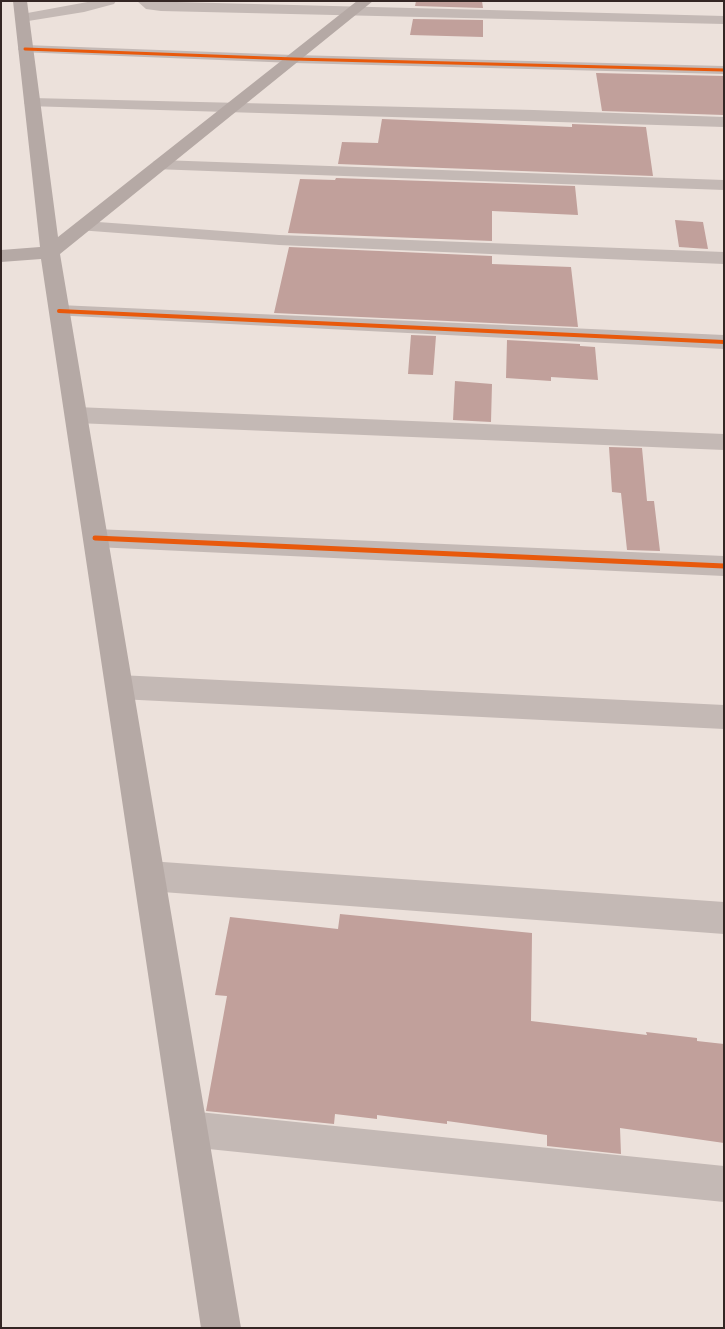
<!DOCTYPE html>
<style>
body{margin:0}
#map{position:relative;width:725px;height:1329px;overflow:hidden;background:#ece1db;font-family:"DM Sans",sans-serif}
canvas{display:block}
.frame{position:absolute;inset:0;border:2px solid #342624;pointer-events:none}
</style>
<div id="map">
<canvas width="725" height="1329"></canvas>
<div class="frame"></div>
</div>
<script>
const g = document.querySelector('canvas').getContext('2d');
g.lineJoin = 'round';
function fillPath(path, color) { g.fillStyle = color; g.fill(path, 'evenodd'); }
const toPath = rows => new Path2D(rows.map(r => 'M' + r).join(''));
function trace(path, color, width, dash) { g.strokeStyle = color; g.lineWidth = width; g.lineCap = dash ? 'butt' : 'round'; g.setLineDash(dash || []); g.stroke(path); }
const building = toPath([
 [416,1,482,1,483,8,415,6],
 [413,19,483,20,483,37,410,35],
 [596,73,724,76,724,115,602,111],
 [382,119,572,127,572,124,646,127,653,176,338,164,342,142,378,143],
 [336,178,575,186,578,215,492,211,492,241,288,233,300,179,335,180],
 [675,220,703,222,708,249,679,247],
 [289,247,492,256,492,264,571,267,578,327,274,313],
 [411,335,436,336,433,375,408,374],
 [507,340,580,344,580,346,595,347,598,380,551,377,551,381,506,378],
 [455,381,492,384,491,422,453,420],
 [609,447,642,448,647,501,654,501,660,551,627,550,621,493,612,492],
 [340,914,532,933,531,1021,647,1035,646,1032,697,1038,697,1041,724,1044,724,1143,620,1128,621,1154,547,1146,547,1135,447,1121,447,1124,377,1115,377,1119,335,1114,334,1124,206,1111,227,996,215,995,230,917,338,929]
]);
const street = toPath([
 [93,1,116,1,114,4,84,12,22,22,15,18,22,14,93,1],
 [137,1,724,16,724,24,161,11,146,9,137,1],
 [25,45,294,55,724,66,724,74,294,63,20,52,18,49,20,46,25,45],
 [32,98,534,110,724,117,724,127,27,106,24,103,27,100,32,98],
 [160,160,724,180,724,190,154,169,152,165,154,161,160,160],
 [84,221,279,235,724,252,724,264,279,245,78,230,75,226,78,222,84,221],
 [59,305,724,335,724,349,52,315,49,311,52,307,59,305],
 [76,407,724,434,724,450,76,423,68,420,65,415,68,410,76,407],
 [95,529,724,556,724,576,95,547,87,545,83,538,87,531,95,529],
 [119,675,724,705,724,729,119,699,110,695,106,687,110,679,119,675],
 [149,861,724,902,724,934,149,891,138,887,134,876,138,865,149,861],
 [189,1111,724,1166,724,1202,189,1147,177,1141,171,1129,177,1117,189,1111]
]);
const secondary = toPath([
 [13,1,27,1,58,237,357,1,373,1,60,254,241,1328,201,1328,41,259,1,262,1,250,40,247,13,1]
]);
const cyclewayFar2 = toPath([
 [25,49,294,59,724,70]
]);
const cyclewayFar1 = toPath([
 [59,311,724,342]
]);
const cycleway = toPath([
 [95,538,724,566]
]);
fillPath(building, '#c1a09b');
fillPath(street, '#c4b9b5');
fillPath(secondary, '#b5a9a5');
trace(cyclewayFar2, '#e8590c', 3);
trace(cyclewayFar1, '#e8590c', 4);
trace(cycleway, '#e8590c', 5);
</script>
